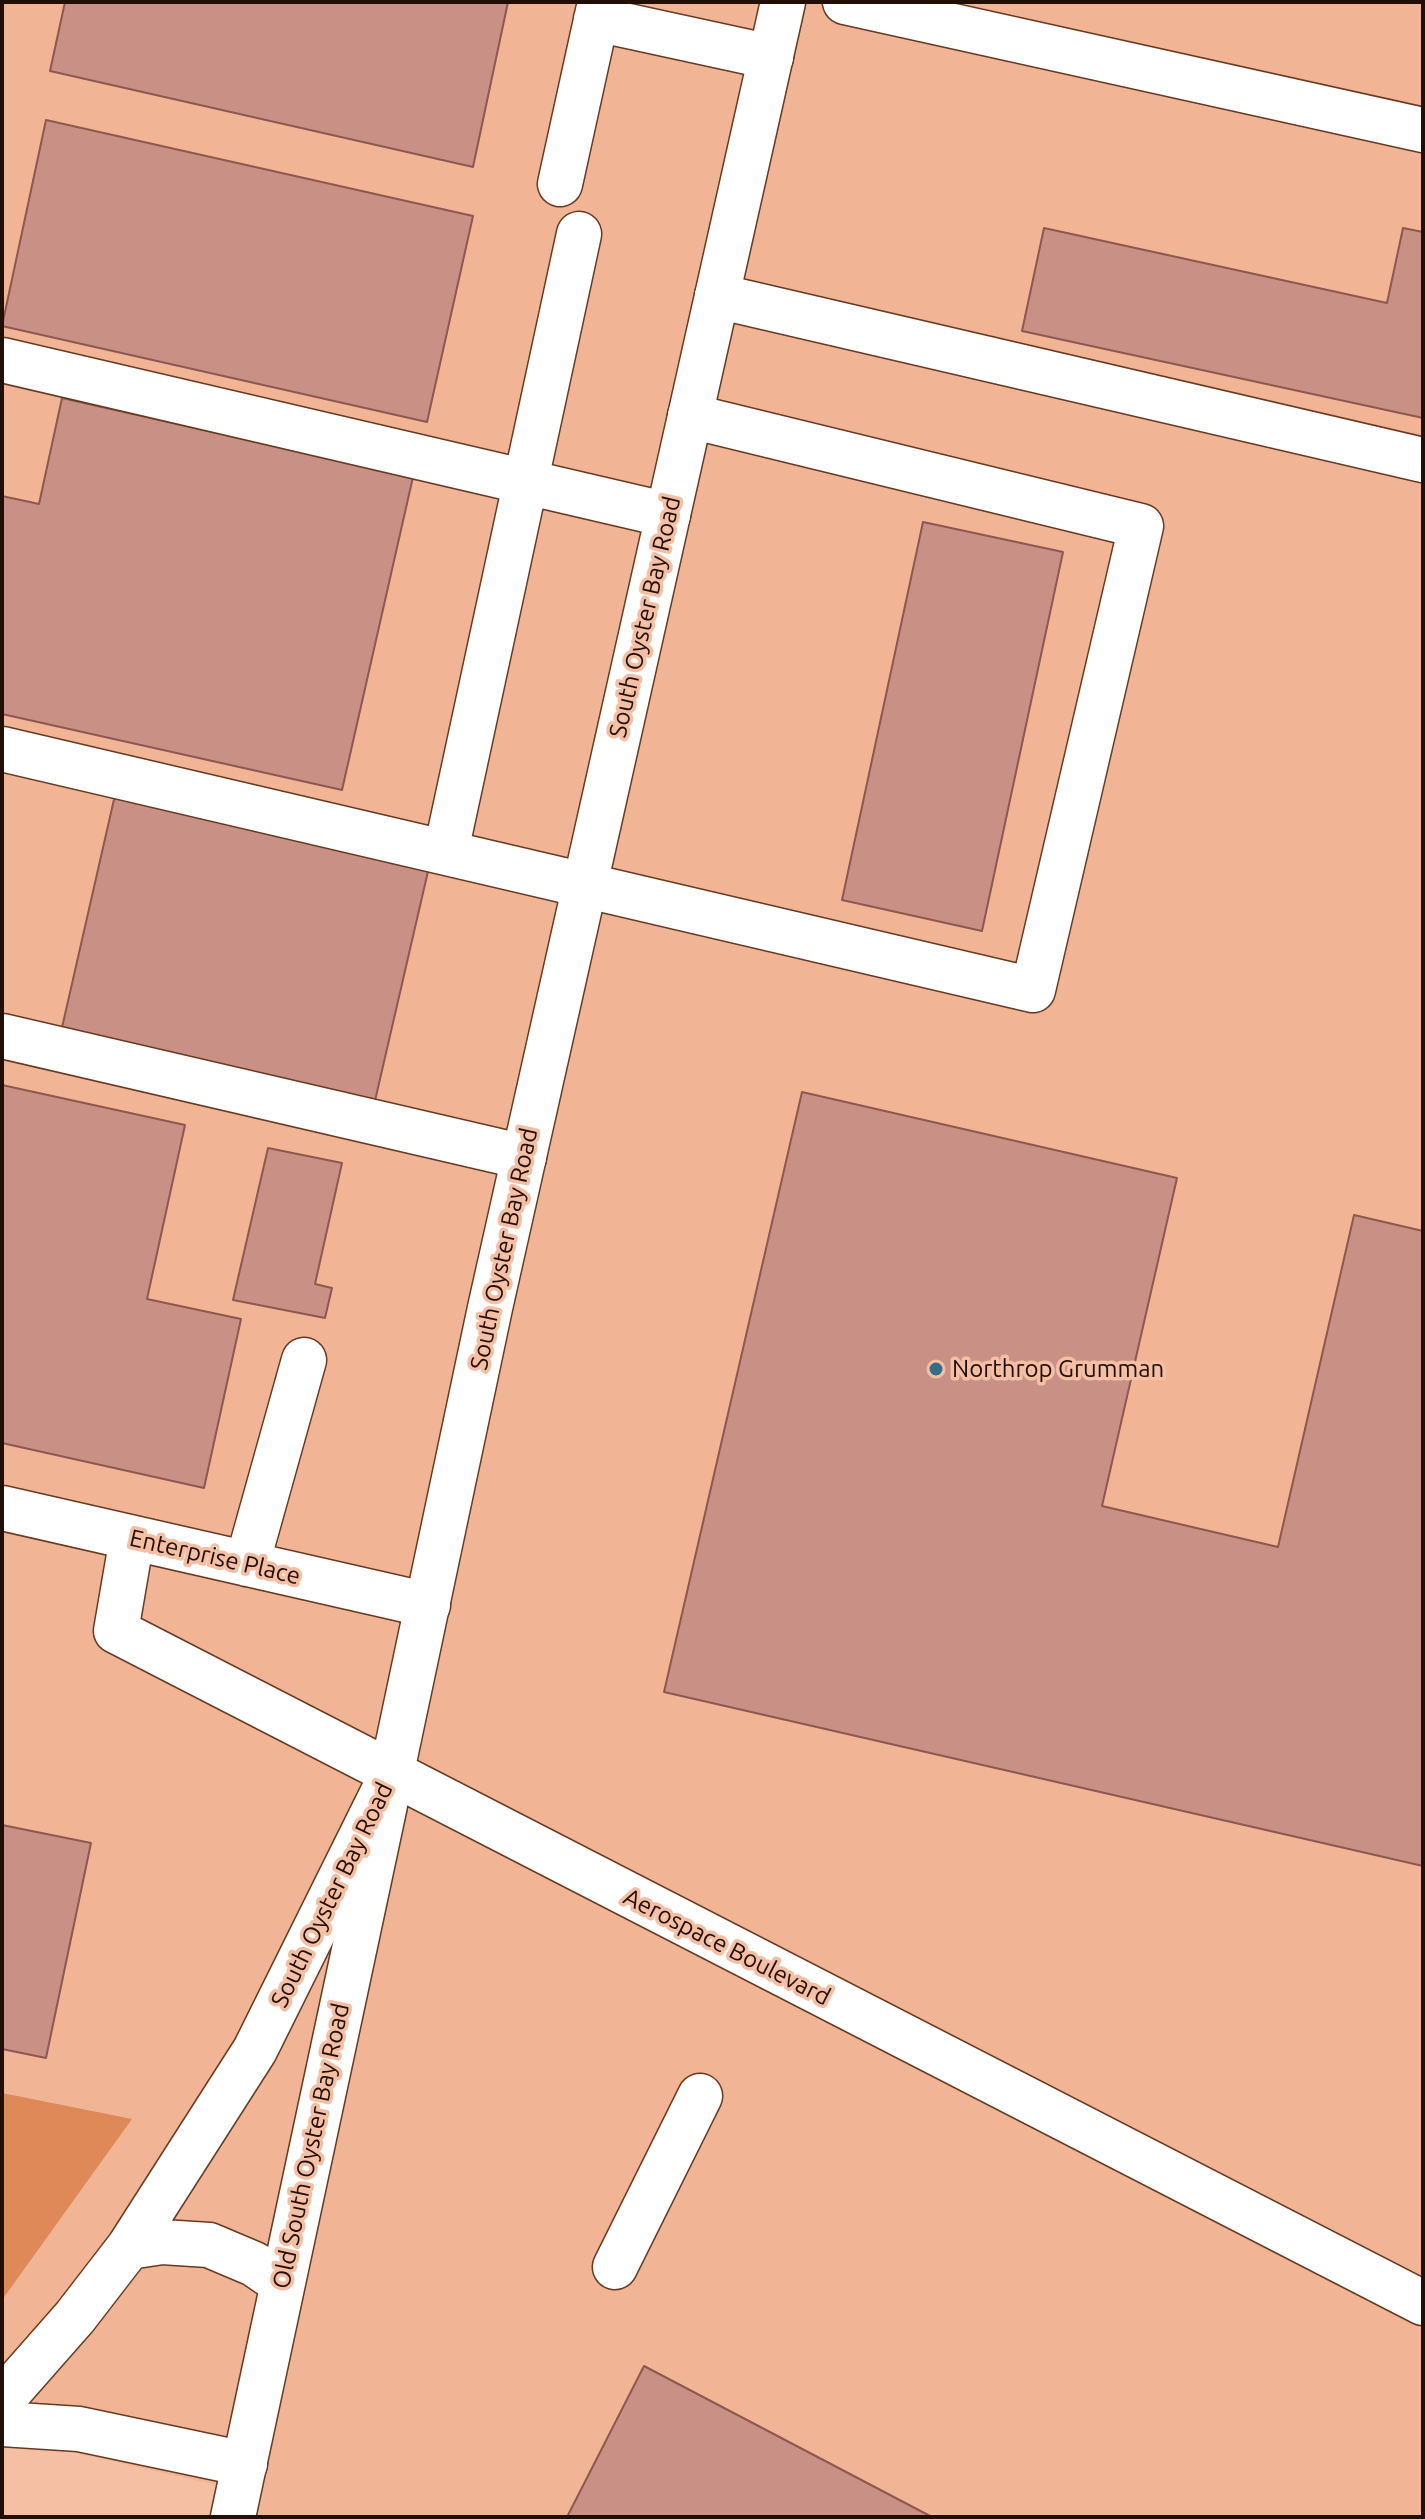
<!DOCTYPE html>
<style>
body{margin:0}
#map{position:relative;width:1425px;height:2519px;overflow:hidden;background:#f4bfa3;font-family:Ubuntu,sans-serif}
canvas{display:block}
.frame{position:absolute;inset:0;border:4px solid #210f05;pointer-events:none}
</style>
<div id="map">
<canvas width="1425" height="2519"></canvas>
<div class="frame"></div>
</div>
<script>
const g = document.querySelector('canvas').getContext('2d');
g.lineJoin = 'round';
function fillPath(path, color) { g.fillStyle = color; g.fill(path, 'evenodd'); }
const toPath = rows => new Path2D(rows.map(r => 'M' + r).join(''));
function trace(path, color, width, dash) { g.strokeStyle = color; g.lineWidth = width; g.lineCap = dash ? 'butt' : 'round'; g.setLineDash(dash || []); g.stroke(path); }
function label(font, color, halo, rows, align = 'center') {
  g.font = font + ' Ubuntu,sans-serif'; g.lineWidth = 7; g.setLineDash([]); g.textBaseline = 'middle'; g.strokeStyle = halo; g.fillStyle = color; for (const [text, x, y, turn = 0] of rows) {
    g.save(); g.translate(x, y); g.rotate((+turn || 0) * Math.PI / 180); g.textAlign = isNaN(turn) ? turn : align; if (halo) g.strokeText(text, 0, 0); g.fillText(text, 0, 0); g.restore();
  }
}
const built = toPath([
 [2,2,1423,2,1423,2517,219,2517,225,2487,2,2436]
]);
const green = toPath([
 [2,2093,132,2119,2,2300]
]);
const building = toPath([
 [65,2,508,2,473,167,50,71,65,2],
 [46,120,473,216,427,422,2,326,46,120],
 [1044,228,1387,303,1403,228,1423,232,1423,418,1022,331,1044,228],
 [62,398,413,477,342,790,2,714,2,496,39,504,62,398],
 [923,522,1063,552,982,931,842,900,923,522],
 [115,795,429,867,374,1105,61,1032,115,795],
 [2,1085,185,1125,147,1299,241,1319,204,1488,2,1443,2,1085],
 [802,1092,1177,1178,1102,1506,1278,1547,1354,1215,1423,1231,1423,1866,664,1692,802,1092],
 [268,1148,342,1163,315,1284,332,1288,325,1318,233,1300,268,1148],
 [2,1825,91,1843,46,2058,2,2049,2,1825],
 [644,2366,932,2517,567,2517,644,2366]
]);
const minor = toPath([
 [845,2,1423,130],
 [596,19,771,57],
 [560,184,600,2],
 [717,296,1423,460],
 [2,360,668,515],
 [2,749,1033,990,1141,526,690,416],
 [446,851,579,234],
 [2,1036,524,1157],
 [2,1508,428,1605],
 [132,1538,116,1631,1423,2303],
 [247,1564,304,1360],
 [615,2267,700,2096],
 [233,2517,385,1805]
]);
const major = toPath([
 [129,2247,162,2242,209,2245,254,2264,282,2283],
 [2,2400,75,2317,129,2247,255,2050,391,1776,490,1308,783,2],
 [2,2424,79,2429,245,2464]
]);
const markers = [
 [936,1369,8,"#356e88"]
];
const streetNames = [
 ["South Oyster Bay Road",645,617,-77],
 ["South Oyster Bay Road",504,1249,-78],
 ["Enterprise Place",215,1557,13],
 ["South Oyster Bay Road",332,1895,-64],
 ["Aerospace Boulevard",727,1947,27],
 ["Old South Oyster Bay Road",311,2146,-78]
];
const poiNames = [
 ["Northrop Grumman",952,1369]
];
fillPath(built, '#f1b595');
fillPath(green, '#de8957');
fillPath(building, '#c99086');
trace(building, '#8d5850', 2);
trace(minor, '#673b22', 47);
trace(major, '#673b22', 47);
trace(minor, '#fff', 44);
trace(major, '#fff', 44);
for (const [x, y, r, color] of markers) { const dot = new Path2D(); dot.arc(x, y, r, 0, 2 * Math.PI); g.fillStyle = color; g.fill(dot); trace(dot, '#f4bfa3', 3); }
label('24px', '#210f05', '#f4bfa3', streetNames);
label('24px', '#210f05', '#f4bfa3', poiNames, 'left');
</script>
